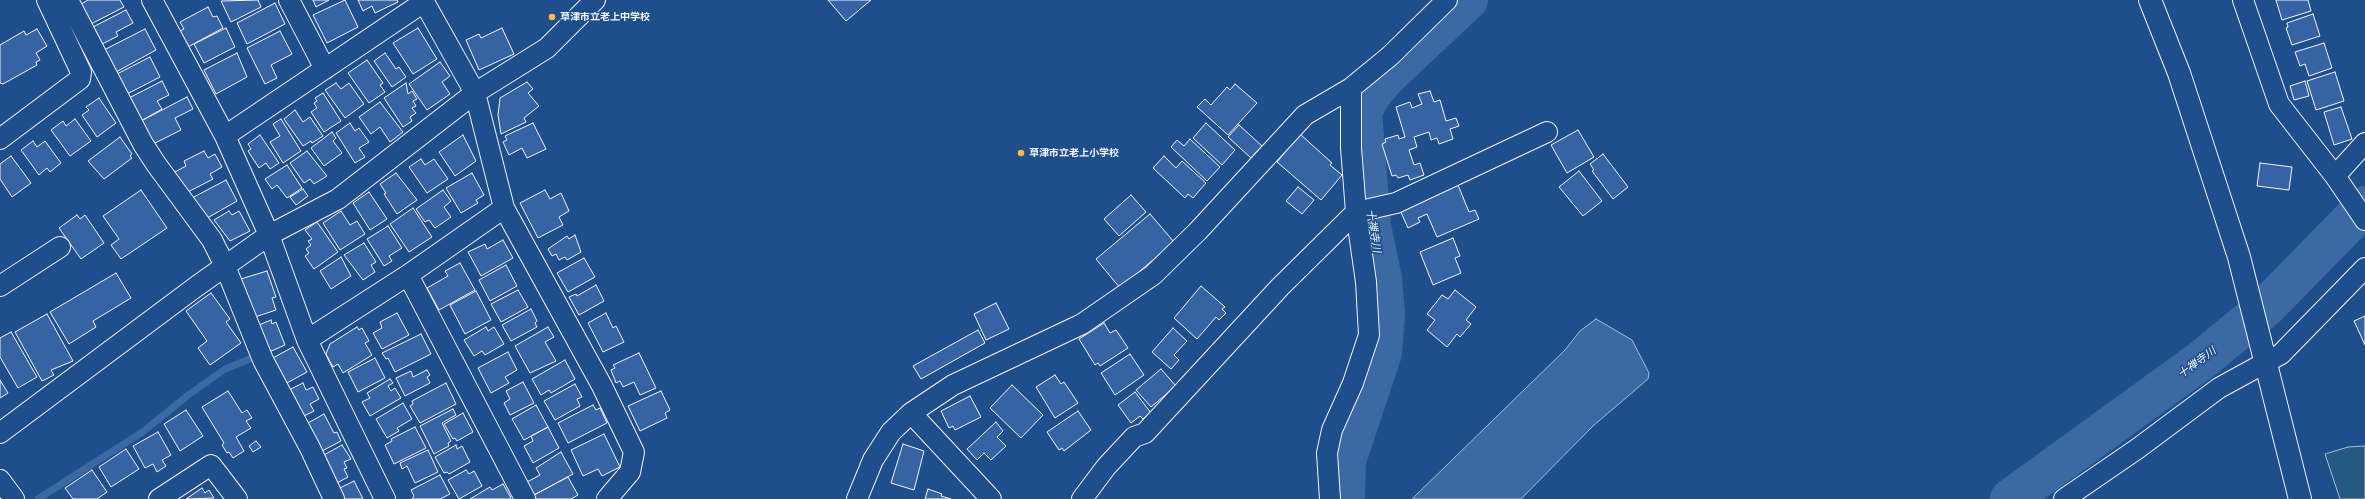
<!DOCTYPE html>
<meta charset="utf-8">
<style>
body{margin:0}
canvas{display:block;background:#1f4e8c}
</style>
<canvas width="2365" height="499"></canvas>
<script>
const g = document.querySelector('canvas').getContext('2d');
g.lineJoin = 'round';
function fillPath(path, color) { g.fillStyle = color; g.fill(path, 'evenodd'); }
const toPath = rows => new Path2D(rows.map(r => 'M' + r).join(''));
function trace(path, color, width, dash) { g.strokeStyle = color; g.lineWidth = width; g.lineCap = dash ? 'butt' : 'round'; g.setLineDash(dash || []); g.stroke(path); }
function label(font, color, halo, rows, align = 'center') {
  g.font = font + ' Arial,"Noto Sans JP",sans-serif'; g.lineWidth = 3; g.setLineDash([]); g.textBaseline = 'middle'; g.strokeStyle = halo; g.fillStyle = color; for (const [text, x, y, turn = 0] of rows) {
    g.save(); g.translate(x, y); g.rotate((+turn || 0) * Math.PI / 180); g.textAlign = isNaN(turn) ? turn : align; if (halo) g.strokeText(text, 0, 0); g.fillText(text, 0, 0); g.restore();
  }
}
const green = toPath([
 [2365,446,2365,499,2340,499,2325,454,2348,447,2365,446]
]);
const water = toPath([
 [1596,319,1632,340,1649,373,1648,379,1593,426,1521,499,1412,499,1565,350,1580,331,1596,319]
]);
const stream = toPath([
 [38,499,144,431,187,396,225,369,252,358]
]);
const river = toPath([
 [1345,499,1346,461,1382,353,1385,314,1382,279,1371,226,1362,111,1372,93,1386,77,1468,0],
 [2010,499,2203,359,2267,306,2365,206]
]);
const building = toPath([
 [88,0,120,0,124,7,91,24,81,4,88,0],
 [258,0,261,7,231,22,221,1,258,0],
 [313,0,329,0,316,7,313,0],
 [345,0,358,27,327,43,313,15,345,0],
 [358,0,397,0,398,2,375,13,372,6,363,11,358,0],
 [828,0,871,0,846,21,828,0],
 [2276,0,2308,0,2311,11,2282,20,2276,0],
 [275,3,285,24,247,44,237,23,275,3],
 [208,7,213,17,217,16,223,28,188,47,180,31,184,29,180,22,208,7],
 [126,10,133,23,116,32,118,36,102,44,93,27,126,10],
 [2313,14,2320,36,2292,45,2286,28,2288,27,2287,23,2313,14],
 [226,28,235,47,204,63,194,44,226,28],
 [418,28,437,59,413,74,393,43,418,28],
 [502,28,514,54,479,70,466,40,479,34,481,38,502,28],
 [37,29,47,46,36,53,40,60,36,62,37,65,3,84,0,83,0,45,24,31,26,35,37,29],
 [145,29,156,50,116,72,104,50,145,29],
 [280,31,292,54,271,65,277,78,265,84,247,48,280,31],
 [2324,43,2332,68,2309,76,2305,64,2300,66,2295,52,2324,43],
 [237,53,247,77,216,94,204,70,237,53],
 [385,53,396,69,399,67,406,77,392,87,374,61,385,53],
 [150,57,160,77,127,94,117,74,150,57],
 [367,60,383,83,380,85,385,92,369,103,348,73,367,60],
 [440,62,450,76,442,82,450,94,427,110,409,84,440,62],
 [2335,72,2344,101,2316,110,2307,81,2335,72],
 [162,81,169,95,157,101,162,109,141,121,129,98,162,81],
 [2305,81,2309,96,2294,100,2290,86,2305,81],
 [527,82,533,89,528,93,539,106,524,118,526,122,501,134,498,115,500,98,527,82],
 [336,83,341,89,349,83,364,104,345,118,325,90,336,83],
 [406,83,408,94,412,91,417,99,413,101,416,106,412,108,416,113,410,117,412,121,403,127,384,98,406,83],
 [1235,84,1257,103,1228,135,1197,107,1205,99,1211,105,1227,87,1230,90,1235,84],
 [1430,91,1434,102,1440,100,1446,121,1456,118,1459,126,1450,129,1453,139,1439,144,1437,138,1431,140,1429,132,1414,137,1417,147,1409,150,1414,165,1420,163,1424,175,1410,180,1408,175,1398,178,1396,175,1392,176,1382,144,1386,142,1385,139,1398,135,1399,139,1405,137,1396,107,1410,102,1412,108,1422,104,1418,94,1430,91],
 [323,93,341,121,324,132,311,112,317,108,314,103,317,101,315,98,323,93],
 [187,97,193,109,175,118,181,130,153,144,141,121,187,97],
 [99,98,116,123,97,137,82,115,89,110,86,107,99,98],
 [380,102,403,132,390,142,380,127,371,134,359,117,380,102],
 [2341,107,2352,139,2334,145,2324,112,2341,107],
 [295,110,303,122,310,117,323,136,312,143,311,141,303,146,284,119,295,110],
 [75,119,91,141,70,156,51,130,63,121,66,126,75,119],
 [281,119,301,151,283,163,270,142,280,136,273,124,281,119],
 [350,123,355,131,359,128,369,142,359,148,365,157,355,163,336,133,350,123],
 [533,123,546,149,527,158,522,148,509,155,503,142,507,140,505,136,533,123],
 [1206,123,1235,150,1222,165,1193,138,1206,123],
 [1239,125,1262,146,1251,158,1228,137,1239,125],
 [1578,130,1594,157,1567,173,1551,145,1578,130],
 [332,132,336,138,333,141,342,153,324,166,311,148,332,132],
 [1300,134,1332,163,1330,165,1342,175,1321,200,1277,162,1300,134],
 [260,135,279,163,270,169,266,163,259,168,248,151,251,149,248,144,260,135],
 [463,135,476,161,455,176,439,152,463,135],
 [120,137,132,154,130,156,132,158,104,179,88,161,120,137],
 [1190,139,1220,167,1207,181,1171,147,1177,140,1184,146,1190,139],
 [33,141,37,147,45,141,61,163,50,172,47,168,39,175,21,150,33,141],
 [204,151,208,158,215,154,222,167,210,174,213,179,184,194,173,173,186,166,184,161,204,151],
 [307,151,327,176,314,184,310,179,304,183,290,163,307,151],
 [1603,154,1628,187,1613,199,1592,171,1594,170,1590,164,1603,154],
 [11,156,31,183,12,197,0,179,0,164,11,156],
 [1164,156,1176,168,1182,161,1206,183,1193,198,1188,194,1185,198,1153,168,1164,156],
 [421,159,425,165,434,159,448,179,427,193,409,167,421,159],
 [2260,163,2292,167,2289,190,2257,186,2260,163],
 [287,165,302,188,287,198,277,185,272,189,265,179,287,165],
 [1579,171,1602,201,1583,216,1559,187,1579,171],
 [396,173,417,200,397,214,384,194,386,193,380,184,396,173],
 [472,173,484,195,476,200,478,203,461,213,446,188,472,173],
 [226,180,237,201,202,221,192,198,226,180],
 [1458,185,1469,212,1475,210,1479,219,1437,237,1427,214,1418,218,1420,222,1408,228,1400,210,1458,185],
 [1298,187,1314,200,1302,214,1286,201,1298,187],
 [303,189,308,196,296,205,290,197,303,189],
 [141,190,167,228,121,259,111,245,119,239,103,216,141,190],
 [443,190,451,201,444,207,451,217,435,228,429,220,425,222,416,209,443,190],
 [545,190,550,199,561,193,569,211,559,217,563,225,538,238,520,203,545,190],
 [369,192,387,219,370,230,353,203,369,192],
 [1131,195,1146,212,1119,236,1104,219,1131,195],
 [413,208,432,237,409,252,390,224,413,208],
 [229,211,232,215,239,211,250,231,230,241,214,220,229,211],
 [341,211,350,225,357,221,365,234,340,250,323,223,341,211],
 [1150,214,1174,242,1120,288,1096,259,1150,214],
 [77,215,80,219,85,215,104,243,81,259,59,228,77,215],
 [317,222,338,252,314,269,305,256,309,253,306,249,311,245,308,241,312,239,305,230,317,222],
 [388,226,402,248,389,256,392,261,384,266,367,239,388,226],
 [575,235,581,252,567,260,565,257,559,260,556,254,552,256,548,249,567,236,569,239,575,235],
 [1453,238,1460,256,1455,258,1461,273,1433,285,1420,252,1453,238],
 [503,240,513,258,481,276,468,252,485,244,487,249,503,240],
 [364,243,376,262,371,265,375,272,363,280,344,255,364,243],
 [341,257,351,276,331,289,320,271,341,257],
 [584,258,595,277,568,292,557,273,584,258],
 [460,263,475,290,439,310,427,288,448,276,445,271,460,263],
 [506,265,517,286,490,301,479,280,506,265],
 [267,271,276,297,272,298,276,310,255,317,241,279,267,271],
 [116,273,131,298,93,321,96,327,69,344,50,312,116,273],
 [596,285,604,301,579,315,569,297,576,294,577,296,596,285],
 [1201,286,1225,307,1222,309,1226,313,1219,320,1216,317,1197,339,1174,318,1201,286],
 [518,290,528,307,501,322,491,304,518,290],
 [1455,290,1476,307,1466,320,1471,324,1460,337,1457,334,1447,347,1427,330,1435,320,1427,314,1442,295,1448,299,1455,290],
 [476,291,491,320,465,334,450,305,476,291],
 [211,293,230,319,226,322,241,343,210,365,198,348,207,341,186,311,211,293],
 [996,303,1009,329,986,340,974,314,996,303],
 [531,309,537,321,535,323,537,327,511,341,502,325,531,309],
 [397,313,409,335,382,349,373,333,382,328,380,322,397,313],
 [606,313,613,328,616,326,624,342,603,352,588,323,606,313],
 [47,314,73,361,51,370,54,375,42,381,15,332,47,314],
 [2365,316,2365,345,2354,321,2365,316],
 [271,320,272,324,276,322,285,345,269,352,259,325,271,320],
 [1104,323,1110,333,1116,330,1128,348,1100,366,1098,363,1095,365,1079,339,1104,323],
 [357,327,359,330,362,328,369,341,365,343,372,355,343,373,338,364,333,367,326,354,330,344,357,327],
 [486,327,488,331,494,327,504,344,485,355,482,351,474,356,464,340,486,327],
 [548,327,554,337,545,342,556,361,530,373,515,346,548,327],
 [1173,328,1187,341,1174,355,1179,360,1171,369,1152,352,1173,328],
 [978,330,985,343,921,379,913,366,978,330],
 [11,332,37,377,18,388,0,357,0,338,11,332],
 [421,334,431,354,395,372,388,358,386,359,382,353,421,334],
 [293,347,307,372,285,384,271,359,293,347],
 [508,352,517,370,505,377,509,383,491,393,478,368,508,352],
 [639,353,656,388,640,395,634,382,623,387,620,381,616,383,611,370,615,368,613,365,639,353],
 [1130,354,1144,375,1115,395,1101,373,1130,354],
 [375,358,385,378,358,392,348,372,375,358],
 [565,360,575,379,551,393,549,390,541,395,532,379,565,360],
 [1161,369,1176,386,1151,407,1136,390,1161,369],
 [427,370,430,375,427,377,430,383,405,396,396,378,411,371,413,377,427,370],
 [1055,375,1061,384,1064,382,1078,403,1055,418,1036,387,1055,375],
 [390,379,393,383,388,386,391,391,395,388,401,398,370,416,362,402,370,398,367,393,390,379],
 [0,380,8,393,0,398,0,380],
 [523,382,534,403,510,415,504,403,510,399,506,391,523,382],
 [303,383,306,390,313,387,319,399,310,404,314,411,300,418,287,391,303,383],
 [446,383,456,404,420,423,410,406,413,404,412,401,446,383],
 [575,384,582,397,577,399,580,406,555,420,544,401,575,384],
 [1012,385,1043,415,1021,438,990,408,1012,385],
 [228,391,242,413,247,410,252,418,246,421,251,428,236,437,244,451,233,458,229,452,227,453,222,445,224,443,202,407,228,391],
 [661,391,670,410,665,413,667,418,640,431,628,406,661,391],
 [1135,392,1151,413,1143,419,1140,416,1131,423,1118,405,1135,392],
 [970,396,981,417,955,430,953,426,949,428,941,411,970,396],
 [403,403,412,419,397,428,399,431,387,438,376,419,403,403],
 [536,405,548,427,524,440,512,419,536,405],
 [593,405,596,410,600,408,607,423,568,443,558,423,593,405],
 [453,409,456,415,442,423,451,441,448,443,449,446,434,454,420,426,453,409],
 [186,410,203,436,180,451,164,424,186,410],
 [1078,411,1091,430,1064,451,1062,448,1059,450,1047,432,1078,411],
 [463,413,473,432,457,441,455,438,453,439,444,424,463,413],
 [324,414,334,433,337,432,341,441,322,451,308,423,324,414],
 [996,422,1003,431,997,437,1006,446,991,460,984,453,977,460,967,449,996,422],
 [415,427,426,448,394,464,385,445,392,441,391,439,415,427],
 [548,427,559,448,533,463,524,446,533,441,531,436,548,427],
 [158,432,171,455,162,460,166,466,157,472,153,464,145,468,133,446,158,432],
 [604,434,620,467,602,476,598,469,583,476,571,450,604,434],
 [256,441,261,447,253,452,249,446,256,441],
 [903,444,924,451,914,490,891,483,903,444],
 [342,445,351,459,344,462,347,468,344,469,348,477,337,483,322,456,342,445],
 [456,445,457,449,462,446,470,462,449,474,447,472,444,473,435,457,456,445],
 [126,449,139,469,111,487,99,467,126,449],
 [428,450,438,472,415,483,407,466,402,469,400,463,428,450],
 [561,452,573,474,534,495,527,482,540,475,536,468,561,452],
 [92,470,107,492,97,499,73,499,65,488,92,470],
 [466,470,469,474,474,471,482,486,459,499,448,480,466,470],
 [440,475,450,494,440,499,412,499,414,496,411,490,440,475],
 [568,477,578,495,571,499,536,499,534,495,568,477],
 [354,481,363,499,344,499,338,489,354,481],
 [503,484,511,498,510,499,470,499,490,487,492,490,503,484],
 [202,488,205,493,209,490,214,498,186,499,202,488],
 [928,489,942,494,941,496,951,499,925,499,928,489]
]);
const minor = toPath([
 [68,0,143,144,156,164,212,240,225,266,263,360,310,448,334,499],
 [152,0,225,136,269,235,307,340,385,499],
 [289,0,325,69],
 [423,0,475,93,504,208,602,386,634,452,630,472,607,499],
 [2243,0,2279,104,2335,176,2365,220],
 [225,136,424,2],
 [0,139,80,79,81,72,47,0],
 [2335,176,2365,143],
 [408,275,525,499],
 [0,286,60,247],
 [307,340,408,275,504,208],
 [911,413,991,499],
 [0,433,197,286,269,235,338,199,475,93,547,48,595,0],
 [0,480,14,499],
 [159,499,211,465,237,499],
 [857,499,873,460,891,432,911,413,953,385,1082,324,1153,275,1198,231,1305,115,1351,88,1390,56,1447,0],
 [1082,499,1106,467,1134,437,1145,433,1280,287,1356,212,1396,203,1547,132],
 [1330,499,1327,453,1332,430,1353,383,1369,335,1366,282,1356,212,1351,148,1351,88],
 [2064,499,2137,449,2219,388,2281,354,2365,268]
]);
const tertiary = toPath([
 [2150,0,2179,73,2239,257,2300,499]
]);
const markers = [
 [552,17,4,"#ffb74d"],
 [1021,153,4,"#ffb74d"]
];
const poiNames = [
 ["草津市立老上中学校",560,17],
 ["草津市立老上小学校",1029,153]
];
const waterNames = [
 ["十禅寺川",1373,231,81],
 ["十禅寺川",2197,363,-37]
];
fillPath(green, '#245a82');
trace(green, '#a8bbd7', 1);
fillPath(water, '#3b69a3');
trace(water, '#a8bbd7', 1);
trace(stream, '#3b69a3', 7);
trace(river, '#3b69a3', 40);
fillPath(building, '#3563a3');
trace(building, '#f2f6ff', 1);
trace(minor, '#f2f6ff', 22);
trace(tertiary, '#f2f6ff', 24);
trace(minor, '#1f4e8c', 20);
trace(tertiary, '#1f4e8c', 22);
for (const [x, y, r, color] of markers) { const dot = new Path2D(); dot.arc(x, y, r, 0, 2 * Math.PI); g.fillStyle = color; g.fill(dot); trace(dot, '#1f4e8c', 1.5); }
label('bold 10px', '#f2f6ff', '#1f4e8c', poiNames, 'left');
label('italic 11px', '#f2f6ff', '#1f4e8c', waterNames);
</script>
